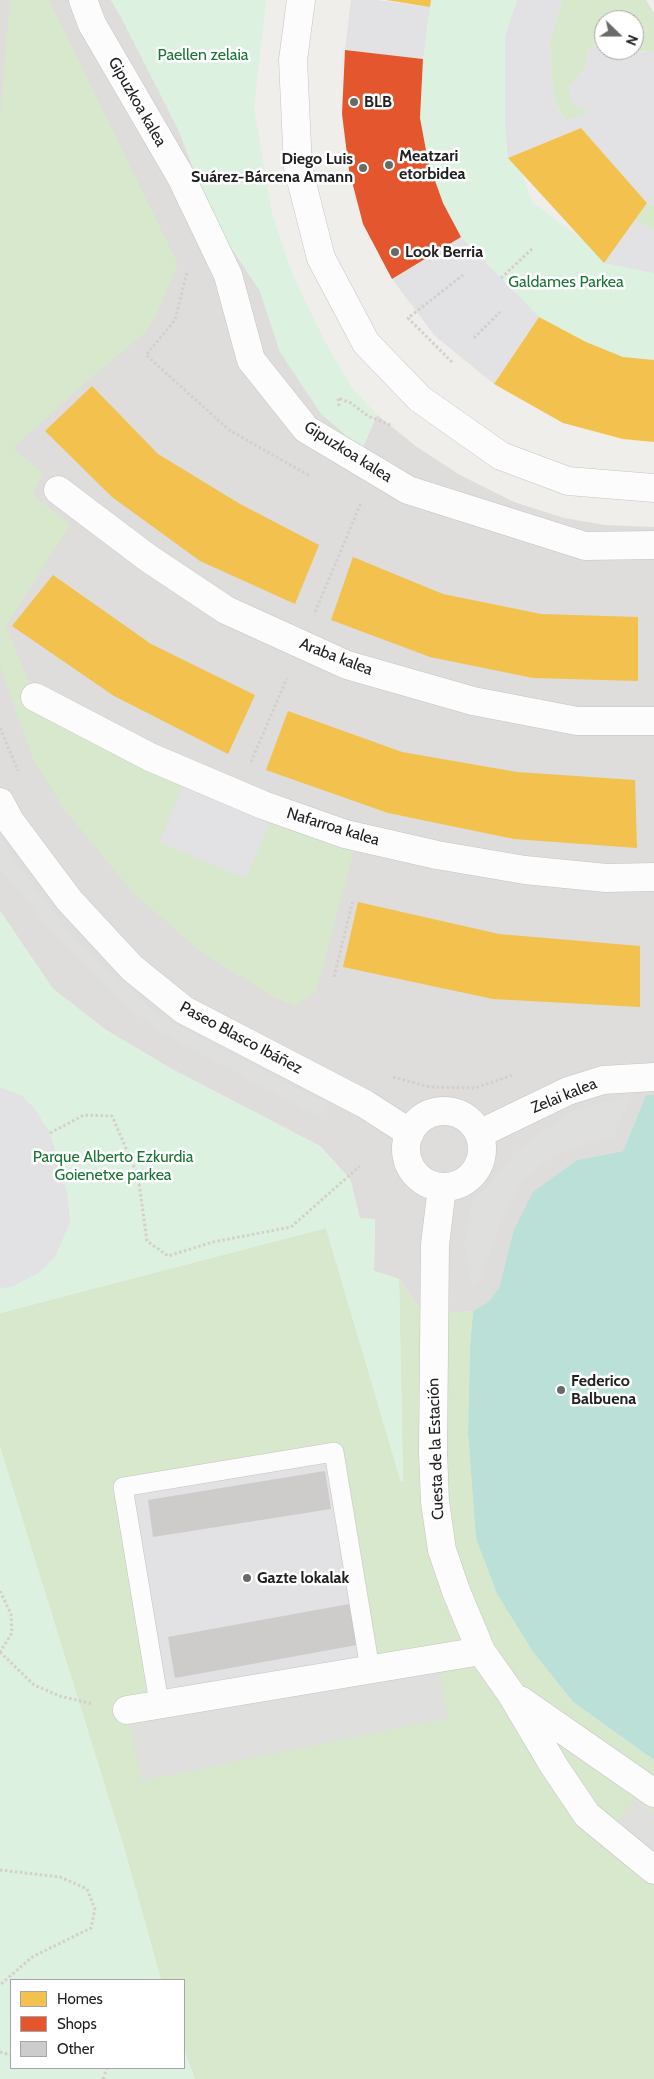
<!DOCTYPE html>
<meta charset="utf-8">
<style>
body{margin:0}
#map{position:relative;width:654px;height:2079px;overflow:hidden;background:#efeeea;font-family:Cabin,sans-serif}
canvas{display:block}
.legend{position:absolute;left:10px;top:1979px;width:175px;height:90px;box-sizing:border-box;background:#fff;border:1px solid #a6a6a6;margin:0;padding:6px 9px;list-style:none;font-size:15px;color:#212121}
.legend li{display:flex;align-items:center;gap:10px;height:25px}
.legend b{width:25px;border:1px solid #a6a6a6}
.north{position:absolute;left:594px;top:10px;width:50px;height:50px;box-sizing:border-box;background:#fff;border:1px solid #a6a6a6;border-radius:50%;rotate:112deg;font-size:14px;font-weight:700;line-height:20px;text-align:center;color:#212121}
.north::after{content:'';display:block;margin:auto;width:18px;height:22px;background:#696967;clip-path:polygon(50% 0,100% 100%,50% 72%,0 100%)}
</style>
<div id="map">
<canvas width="654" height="2079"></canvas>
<ul class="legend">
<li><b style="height:14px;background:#f2c14e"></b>Homes</li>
<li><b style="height:14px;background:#e4572e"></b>Shops</li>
<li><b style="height:14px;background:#cdccca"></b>Other</li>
</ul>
<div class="north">N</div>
</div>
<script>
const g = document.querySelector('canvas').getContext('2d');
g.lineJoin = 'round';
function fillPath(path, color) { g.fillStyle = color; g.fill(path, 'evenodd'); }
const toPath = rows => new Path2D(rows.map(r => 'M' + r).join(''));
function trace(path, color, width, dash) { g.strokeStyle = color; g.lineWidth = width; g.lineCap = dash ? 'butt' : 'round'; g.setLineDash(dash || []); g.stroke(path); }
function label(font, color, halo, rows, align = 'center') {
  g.font = font + ' Cabin,sans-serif'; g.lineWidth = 5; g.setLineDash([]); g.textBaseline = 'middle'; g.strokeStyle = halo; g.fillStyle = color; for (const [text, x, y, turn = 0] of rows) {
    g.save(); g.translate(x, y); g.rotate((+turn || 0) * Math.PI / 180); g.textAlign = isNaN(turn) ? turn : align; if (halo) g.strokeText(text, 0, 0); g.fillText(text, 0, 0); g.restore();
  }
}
const residential = toPath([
 [0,0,111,0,121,17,178,129,214,222,260,291,280,352,362,449,377,415,417,447,460,475,514,502,564,518,605,525,654,527,654,1095,646,1095,623,1151,577,1160,513,1232,499,1288,488,1302,473,1311,424,1315,399,1279,374,1271,375,1219,360,1219,350,1179,320,1146,170,1068,106,1030,53,989,0,911]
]);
const grass = toPath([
 [10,0,49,0,178,264,156,315,145,333,87,381,13,448,43,473,33,494,70,525,6,626,35,697,184,783,159,842,271,820,355,847,316,992,295,1006,272,996,200,951,133,893,64,809,33,759,0,666,0,119],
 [562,0,646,0,654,13,654,52,628,50,634,50,634,20,604,20,604,37,588,50,586,67,568,88,590,112,565,121,555,102,551,76,550,43],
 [647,203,654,206,654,230,635,220],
 [326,1228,401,1482,403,1482,399,1279,424,1315,473,1311,470,1346,468,1433,476,1539,497,1594,533,1652,573,1702,654,1760,654,1812,635,1799,654,1852,654,2079,195,2079,184,2050,184,1980,161,1980,125,1851,0,1447,0,1313]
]);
const park = toPath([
 [111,0,266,0,254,108,272,214,291,271,324,340,352,388,377,415,362,449,321,414,280,352,260,291,214,222,178,128,121,17],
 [431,0,517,0,505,36,505,123,532,202,616,264,654,273,654,360,623,357,586,342,539,317,461,237,443,203,428,161,420,118,423,59],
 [0,911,53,989,106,1030,170,1068,319,1146,350,1179,360,1218,375,1219,374,1271,399,1279,403,1482,401,1482,326,1228,0,1313],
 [0,1447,125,1851,161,1980,11,1980,11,2068,184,2068,184,2050,195,2079,0,2079]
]);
const pitch = toPath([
 [646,1095,654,1095,654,1760,573,1702,533,1652,497,1594,476,1539,468,1433,470,1346,473,1311,488,1302,499,1288,513,1232,533,1192,577,1160,623,1151]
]);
const parking = toPath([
 [0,835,14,860,74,938,161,1017,331,1106,319,1117,153,1028,104,985,40,917,0,868],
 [631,1094,615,1137,583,1144,553,1157,519,1184,501,1220,481,1277,472,1288,464,1244,472,1204,517,1150,568,1113],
 [434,1646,448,1718,141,1781,127,1710],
 [635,1799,654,1812,654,1852,616,1825]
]);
const plaza = toPath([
 [351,0,376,0,430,7,423,59,345,50],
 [517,0,562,0,550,43,551,76,555,102,565,121,589,112,572,105,568,88,586,67,588,50,604,37,604,50,654,52,654,206,647,203,581,128,508,158,505,123,505,36],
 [635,220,654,230,654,273,604,263],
 [461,237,539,317,494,384,435,336,392,279],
 [184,783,271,820,246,879,159,842],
 [0,1087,21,1095,34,1108,50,1133,67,1192,70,1222,56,1255,40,1272,11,1287,0,1288],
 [334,1452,370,1669,159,1703,123,1487]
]);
const homes = toPath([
 [386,0,431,0,430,7],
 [581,128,647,203,604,263,508,158],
 [539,317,586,342,623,357,654,360,654,442,623,439,563,423,494,384],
 [92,386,158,454,240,504,319,545,295,604,200,561,112,497,45,431],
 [353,557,443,594,541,614,638,617,638,681,533,678,430,657,331,620],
 [53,575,151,644,255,695,228,754,114,696,12,626],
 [288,711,402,752,517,772,635,780,637,848,514,839,388,813,266,770],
 [358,902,499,934,640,946,640,1007,493,999,343,967]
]);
const shops = toPath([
 [345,50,423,59,420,118,428,161,443,203,461,237,392,279,363,224,349,170,342,114]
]);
const building = toPath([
 [325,1471,331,1509,153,1537,148,1500],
 [349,1604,357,1645,175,1678,168,1637]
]);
const path = toPath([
 [187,273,175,320,146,355,229,430,310,476],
 [501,278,533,248],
 [474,338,500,312],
 [452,362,408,318,463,275],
 [339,406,338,398,351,403,368,416,393,426],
 [315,612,361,503],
 [0,728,18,771],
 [251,762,287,678],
 [334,977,353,900],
 [393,1077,430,1087,475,1088,513,1075],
 [50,1133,84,1115,112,1116,138,1176,147,1241,168,1256,213,1242,291,1227,360,1166],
 [0,1591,11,1614,12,1633,0,1652],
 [0,1652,34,1685,60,1696,93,1704],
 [0,1870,60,1877,87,1889,95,1909,91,1928,32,1957,0,1985],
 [0,2052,11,2055],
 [103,2079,107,2068]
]);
const service = toPath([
 [159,1703,123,1487,334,1452,370,1669]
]);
const minor = toPath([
 [83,0,92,24,181,177,228,275,251,360,306,429,408,490,585,546,654,545],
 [58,490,148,558,226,610,347,665,473,701,577,721,654,721],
 [35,697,150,757,263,805,345,834,437,855,525,870,606,878,654,877],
 [0,802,10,821,69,900,132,968,184,1010,365,1104,410,1133],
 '406 1149a38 38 0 1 1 76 0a38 38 0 1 1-76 0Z',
 [479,1134,568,1091,603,1080,654,1077],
 [442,1187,435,1245,433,1453,435,1502,442,1550,456,1591,481,1651,512,1695,554,1766,587,1815,654,1870],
 [520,1700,654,1793],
 [127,1710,481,1651]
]);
const tertiary = toPath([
 [301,0,293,60,298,168,321,258,366,343,420,399,501,456,568,481,654,488]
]);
const markers = [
 [354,102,5,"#696967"],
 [389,165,5,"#696967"],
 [363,168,5,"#696967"],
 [395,252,5,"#696967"],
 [561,1390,5,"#696967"],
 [247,1578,5,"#696967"]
];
const parkNames = [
 ["Paellen zelaia",203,55],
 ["Galdames Parkea",566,282],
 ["Parque Alberto Ezkurdia",113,1157],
 ["Goienetxe parkea",113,1175]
];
const streetNames = [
 ["Gipuzkoa kalea",137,102,60],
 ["Gipuzkoa kalea",348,452,32],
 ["Araba kalea",336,657,21],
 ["Nafarroa kalea",333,827,17],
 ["Paseo Blasco Ibáñez",241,1038,28],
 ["Zelai kalea",564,1096,-22],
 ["Cuesta de la Estación",436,1449,-92]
];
const poiNames = [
 ["BLB",364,102],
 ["Meatzari",399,156],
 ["etorbidea",399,174],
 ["Diego Luis",353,159,"right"],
 ["Suárez-Bárcena Amann",353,177,"right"],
 ["Look Berria",405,252],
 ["Federico",571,1381],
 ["Balbuena",571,1399],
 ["Gazte lokalak",257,1578]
];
fillPath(residential, '#dedddb');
fillPath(grass, '#d7e8cd');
fillPath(park, '#dcf1e0');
fillPath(pitch, '#bbe0d7');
fillPath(parking, '#dfdfdd');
fillPath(plaza, '#e2e1e4');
fillPath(homes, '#f2c14e');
fillPath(shops, '#e4572e');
fillPath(building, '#cdccca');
trace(service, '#c5c4c2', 20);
trace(minor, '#c5c4c2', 29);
trace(tertiary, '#c5c4c2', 29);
trace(path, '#d6ceca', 3, [2.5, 2.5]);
trace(service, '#fdfcfc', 19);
trace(minor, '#fdfcfc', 28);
trace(tertiary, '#fdfcfc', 28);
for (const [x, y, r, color] of markers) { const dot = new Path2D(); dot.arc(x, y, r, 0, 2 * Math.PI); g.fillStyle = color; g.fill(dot); trace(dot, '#fff', 2); }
label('16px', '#1a7434', '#fff', parkNames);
label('16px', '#212121', '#fff', streetNames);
label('bold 16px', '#212121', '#fff', poiNames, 'left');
</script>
